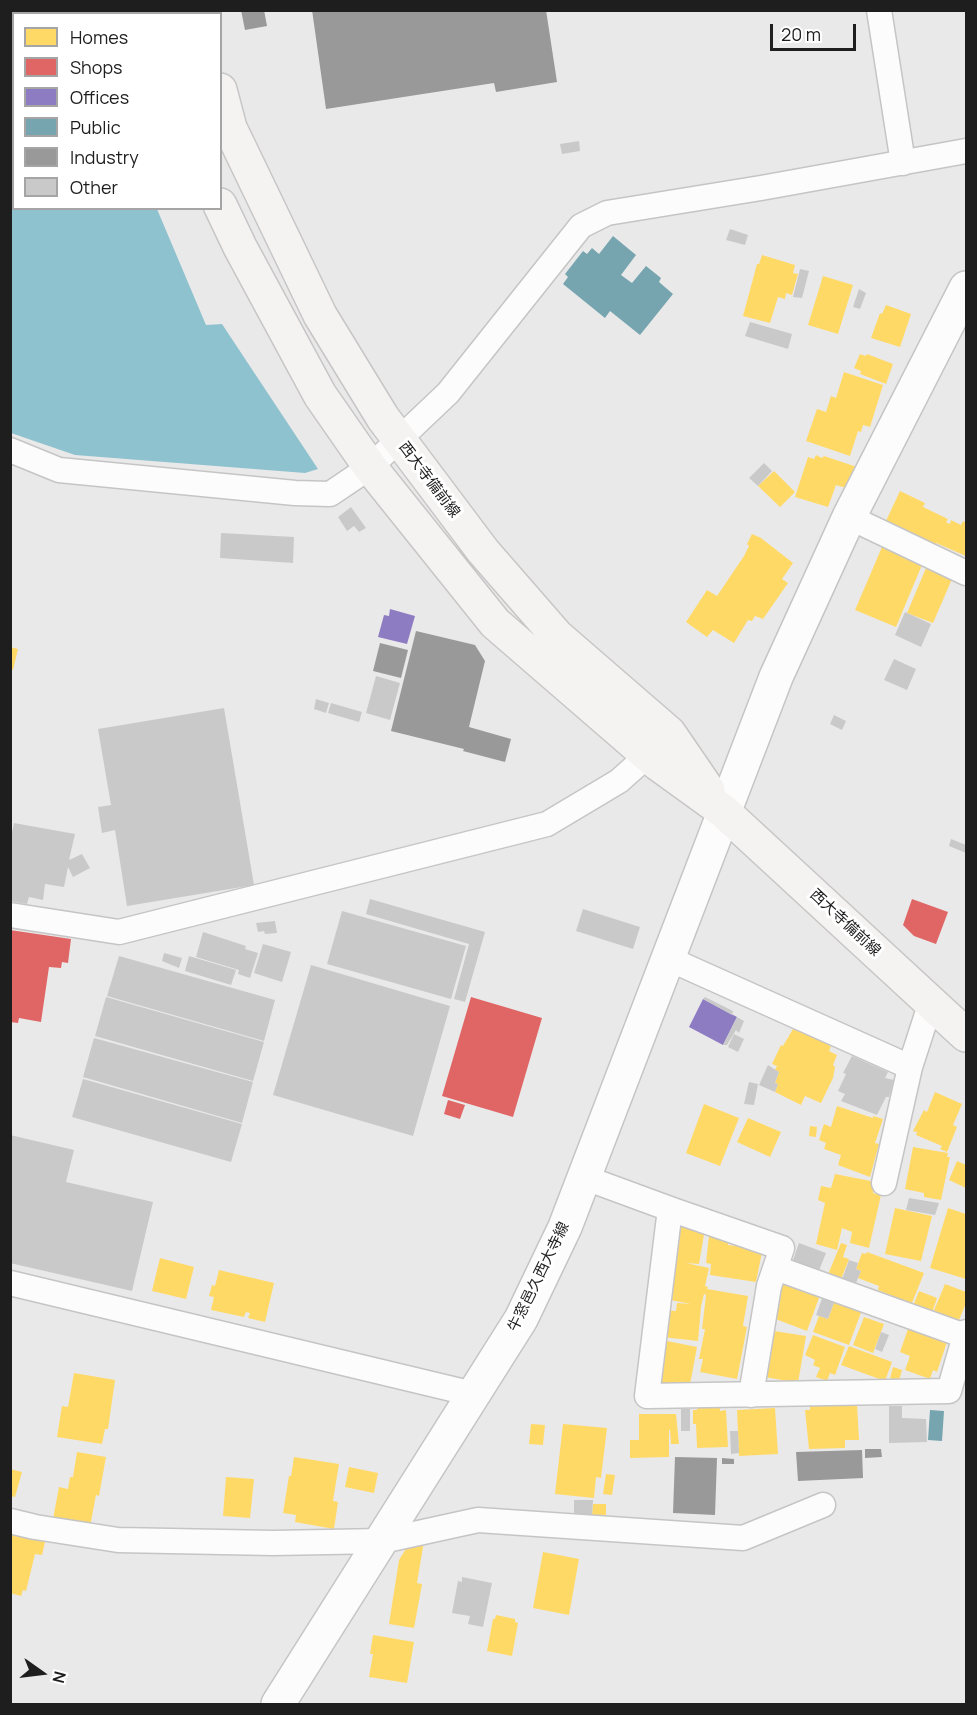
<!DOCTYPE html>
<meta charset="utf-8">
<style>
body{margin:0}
#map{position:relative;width:977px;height:1715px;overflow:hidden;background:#eae9ea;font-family:Manrope,sans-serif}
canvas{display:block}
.frame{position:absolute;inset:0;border:12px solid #1f1e1f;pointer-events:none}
.legend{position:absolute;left:12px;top:12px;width:210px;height:198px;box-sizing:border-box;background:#fff;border:2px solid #a5a5a5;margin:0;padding:8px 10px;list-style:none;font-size:18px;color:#1f1e1f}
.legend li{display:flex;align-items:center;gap:12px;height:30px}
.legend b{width:30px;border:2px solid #a5a5a5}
.north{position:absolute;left:12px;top:1643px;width:60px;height:60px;-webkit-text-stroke:4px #fff;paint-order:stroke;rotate:104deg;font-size:16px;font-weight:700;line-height:24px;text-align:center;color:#1f1e1f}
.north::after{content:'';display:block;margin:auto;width:21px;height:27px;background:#1f1e1f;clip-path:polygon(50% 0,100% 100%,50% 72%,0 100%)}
.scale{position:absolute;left:770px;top:24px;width:86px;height:27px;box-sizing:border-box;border:3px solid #1f1e1f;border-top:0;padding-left:8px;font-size:18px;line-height:21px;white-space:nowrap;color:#1f1e1f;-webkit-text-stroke:4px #fff;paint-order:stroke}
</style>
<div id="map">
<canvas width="977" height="1715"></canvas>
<div class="frame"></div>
<ul class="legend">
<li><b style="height:16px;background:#ffd966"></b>Homes</li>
<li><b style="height:16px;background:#e06666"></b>Shops</li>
<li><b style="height:16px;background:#8e7cc3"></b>Offices</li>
<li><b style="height:16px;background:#76a5af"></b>Public</li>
<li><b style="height:16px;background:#999"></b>Industry</li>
<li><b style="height:16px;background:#cac9ca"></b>Other</li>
</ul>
<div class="north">N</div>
<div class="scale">20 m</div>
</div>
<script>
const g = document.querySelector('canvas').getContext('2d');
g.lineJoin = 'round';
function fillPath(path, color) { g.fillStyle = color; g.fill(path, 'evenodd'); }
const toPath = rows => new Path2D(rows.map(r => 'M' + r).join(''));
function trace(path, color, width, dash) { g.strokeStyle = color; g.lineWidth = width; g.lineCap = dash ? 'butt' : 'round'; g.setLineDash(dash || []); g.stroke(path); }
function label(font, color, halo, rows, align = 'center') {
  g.font = font + ' Manrope,"Noto Sans JP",sans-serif'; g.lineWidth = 6; g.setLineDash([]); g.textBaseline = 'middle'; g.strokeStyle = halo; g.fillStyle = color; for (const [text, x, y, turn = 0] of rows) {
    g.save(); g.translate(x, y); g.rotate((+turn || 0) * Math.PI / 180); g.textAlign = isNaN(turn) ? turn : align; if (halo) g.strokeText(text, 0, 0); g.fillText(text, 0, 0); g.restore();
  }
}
const water = toPath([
 [31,208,157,209,206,325,222,324,318,469,305,473,75,455,11,433,11,210]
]);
const homes = toPath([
 [762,255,795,265,793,273,798,274,792,295,786,293,785,299,778,297,770,323,743,316,757,264,759,264],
 [823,276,853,285,838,334,808,325],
 [886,305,911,314,900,347,871,338,880,313,882,314],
 [860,354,866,356,867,354,893,364,886,384,860,374,861,371,854,368],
 [844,372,883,385,870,427,863,425,861,432,858,431,850,456,806,441,817,409,826,412,831,396,836,398],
 [816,455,822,458,824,456,857,467,846,488,836,485,828,507,795,497,808,457,814,459],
 [774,471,795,492,780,507,758,486],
 [900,491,925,503,923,507,948,519,946,522,950,524,951,520,961,525,963,521,966,523,966,556,936,543,935,547,885,523],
 [752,534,761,538,793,563,782,579,788,583,763,619,755,616,752,621,748,620,734,643,713,630,707,637,686,622,707,590,717,596,744,556,749,546,747,544],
 [882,547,922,565,896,627,855,610],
 [926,568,952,579,933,623,907,613],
 [10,647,18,649,13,670,10,669],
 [793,1029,800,1032,801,1030,829,1043,828,1045,831,1046,829,1051,837,1055,833,1065,835,1067,833,1078,821,1103,805,1096,801,1105,775,1092,778,1084,775,1083,779,1072,775,1070,777,1066,772,1064,781,1045,783,1046],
 [935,1092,962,1104,953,1125,957,1127,947,1152,940,1149,942,1146,916,1135,917,1132,913,1131,924,1110,927,1112],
 [704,1104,739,1118,720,1166,686,1153],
 [837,1106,873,1118,873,1116,883,1119,875,1143,879,1144,870,1177,838,1165,841,1155,824,1149,826,1143,819,1140,824,1124,831,1127],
 [748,1118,781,1132,770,1157,737,1142],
 [810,1126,817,1127,816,1137,809,1136],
 [913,1147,948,1153,947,1157,950,1157,941,1200,924,1197,924,1193,905,1189],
 [957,1161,966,1165,966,1188,949,1180],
 [835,1174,876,1182,873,1193,881,1195,869,1248,850,1243,852,1232,842,1228,837,1250,816,1244,825,1203,818,1200,821,1186,831,1188],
 [895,1208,932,1216,921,1261,885,1254],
 [948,1208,966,1214,966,1279,930,1268],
 [677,1224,705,1229,699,1264,686,1263,709,1268,705,1286,708,1287,707,1289,748,1296,743,1326,747,1327,737,1379,700,1372,703,1359,699,1359,705,1329,702,1329,706,1295,704,1294,701,1307,698,1341,662,1337,665,1310,676,1311,677,1303,691,1304,665,1299],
 [709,1235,729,1237,728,1245,759,1249,762,1252,756,1282,710,1275,711,1264,706,1263],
 [841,1243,847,1245,843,1257,849,1259,840,1282,827,1277],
 [867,1252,924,1273,912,1303,904,1300,902,1305,890,1300,892,1296,878,1290,879,1286,858,1278,861,1271,856,1269,862,1253,866,1254],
 [160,1258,194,1267,186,1299,152,1291],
 [219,1270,274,1283,265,1322,248,1318,250,1313,246,1312,244,1317,211,1310,214,1297,209,1296,212,1285,215,1286],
 [784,1282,820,1295,807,1331,773,1318,771,1316],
 [945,1284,966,1292,966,1303,957,1325,932,1315],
 [919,1291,937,1298,930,1319,911,1311],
 [835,1300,862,1310,849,1345,813,1332,819,1316,828,1319],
 [864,1317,884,1324,873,1353,853,1345],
 [908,1329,947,1342,937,1372,933,1370,930,1379,905,1370,910,1356,900,1352],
 [774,1331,806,1336,798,1383,765,1377],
 [813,1335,845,1347,835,1375,830,1373,827,1381,816,1377,820,1368,813,1365,815,1360,805,1355],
 [667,1341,697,1347,689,1390,654,1383,661,1350,665,1351],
 [849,1346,892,1362,885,1381,841,1365],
 [893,1367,902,1370,899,1381,890,1378],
 [74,1373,115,1380,108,1429,105,1429,102,1444,57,1437,62,1406,68,1407],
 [857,1404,859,1440,845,1440,845,1448,809,1449,805,1410,810,1410,810,1406],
 [720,1407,720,1411,726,1410,728,1447,697,1448,696,1424,693,1424,693,1410,697,1410,697,1408],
 [775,1408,778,1454,739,1456,737,1410],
 [639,1414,676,1414,679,1444,671,1444,670,1430,669,1430,669,1457,630,1458,630,1440,639,1440],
 [531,1424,545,1425,543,1445,529,1444],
 [563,1424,607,1428,601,1478,596,1477,594,1498,555,1494],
 [77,1452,106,1457,99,1496,96,1495,90,1527,53,1519,59,1487,68,1489,70,1477,73,1477],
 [294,1457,339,1464,333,1501,338,1502,334,1529,295,1522,296,1515,283,1513,289,1476,291,1476],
 [349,1467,378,1473,374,1493,345,1487],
 [10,1469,22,1472,15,1497,10,1496],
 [606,1474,615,1475,612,1495,603,1494],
 [226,1477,254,1479,250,1518,223,1516],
 [593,1504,606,1504,606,1515,592,1515],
 [10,1529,46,1538,42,1555,35,1554,26,1591,23,1590,21,1596,10,1593],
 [412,1539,424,1541,417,1583,422,1584,414,1628,389,1624,399,1560],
 [543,1552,579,1559,569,1615,533,1608],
 [496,1615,515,1619,515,1622,518,1623,512,1656,487,1651,493,1619,495,1619],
 [373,1635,414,1642,407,1683,369,1677,373,1654,370,1654]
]);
const shops = toPath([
 [912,899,948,912,936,944,914,936,903,925],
 [10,930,71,939,68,963,62,962,61,968,49,967,41,1022,19,1018,18,1023,10,1022],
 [471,997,542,1018,513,1117,442,1096],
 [448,1100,465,1105,460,1119,444,1114]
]);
const offices = toPath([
 [390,609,415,616,407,644,378,637,384,615,389,616],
 [703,999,737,1017,723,1045,689,1027]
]);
const public = toPath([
 [613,236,636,255,621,275,632,283,646,266,661,278,659,282,673,294,640,335,610,311,605,318,563,284,568,277,565,274,583,251,587,254,592,248,599,254],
 [930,1410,944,1411,942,1441,928,1440]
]);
const industry = toPath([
 [241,10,264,10,267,26,245,30],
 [312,10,546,10,557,82,496,92,494,83,326,109],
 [416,631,475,645,485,661,469,727,511,739,505,762,463,751,464,749,391,731],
 [380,643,408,650,401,678,373,671],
 [865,1449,881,1449,882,1457,865,1458],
 [862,1450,863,1478,798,1481,796,1452],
 [675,1457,717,1458,715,1515,673,1513],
 [722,1458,734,1459,734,1464,722,1464]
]);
const building = toPath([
 [579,141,580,151,562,154,560,144],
 [730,229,748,235,745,245,726,240],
 [800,269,809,271,802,298,793,297],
 [859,289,866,293,860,309,853,307],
 [750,322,792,334,788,349,745,336],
 [764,463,772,471,758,486,749,478],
 [351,507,366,528,359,532,354,526,347,531,338,517],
 [221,533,294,537,293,563,220,558],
 [905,612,931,624,921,647,895,635],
 [894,659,916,669,907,690,884,680],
 [376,676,400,683,390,720,366,713],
 [316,699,329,703,326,713,314,709],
 [331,703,362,712,359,722,328,713],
 [224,708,254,885,127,906,115,830,102,833,98,807,111,805,98,729],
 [834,715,846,721,842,730,830,724],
 [14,823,75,834,69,860,82,854,90,868,73,877,68,867,64,887,45,884,43,900,29,897,27,904,10,901,10,842],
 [951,839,966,845,966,853,949,846],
 [370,899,485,932,465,1002,454,999,469,944,366,914],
 [583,909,640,927,633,949,576,931],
 [342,911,466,946,451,999,327,964],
 [275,921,277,933,265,934,264,931,258,932,256,923],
 [203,932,246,946,245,949,258,953,250,978,238,974,239,970,196,957],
 [263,944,291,952,282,982,254,973],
 [164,953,182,958,179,968,162,961],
 [119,956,275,1000,264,1041,107,996],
 [189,956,236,970,231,985,185,971],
 [311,965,450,1006,413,1136,273,1095],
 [106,997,264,1042,253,1081,95,1036],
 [705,997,733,1011,732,1015,703,999],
 [737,1017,744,1021,739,1033,736,1030,727,1045,723,1045],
 [734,1034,744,1039,738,1052,728,1047],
 [94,1038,253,1082,242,1123,83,1077],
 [852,1056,888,1072,885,1078,894,1080,889,1097,886,1097,877,1115,841,1101,845,1094,838,1091,846,1074,843,1073],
 [768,1065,779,1072,775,1083,778,1084,775,1092,759,1085],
 [83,1079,242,1124,231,1162,72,1117],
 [749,1082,758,1084,754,1105,744,1104],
 [10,1135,74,1150,66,1182,153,1202,132,1291,10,1263],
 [909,1198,939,1203,935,1215,906,1210],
 [799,1243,826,1253,818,1273,792,1263],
 [849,1260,858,1263,856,1269,861,1271,854,1288,841,1282],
 [823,1296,835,1300,828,1319,816,1315],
 [881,1332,889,1335,882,1352,875,1349],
 [889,1406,902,1406,902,1418,926,1419,927,1442,889,1443],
 [681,1409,690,1409,690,1431,681,1431],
 [730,1431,738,1431,739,1453,731,1454],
 [574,1500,593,1500,592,1517,574,1517],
 [462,1577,492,1583,483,1627,468,1624,470,1616,452,1613,458,1581,462,1582]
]);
const street = toPath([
 [879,10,903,163],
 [10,171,14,171],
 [10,450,59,470,295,493,330,494,370,467,448,393,581,226,607,213,761,188,966,151],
 [849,517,966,573],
 [10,915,119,932,547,824,619,781,648,755],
 [667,958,910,1067,931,1002],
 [583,1177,670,1209,647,1396,949,1391,966,1332],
 [884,1183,910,1067],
 [670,1209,782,1248,769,1286,751,1395],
 [776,1268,965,1336],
 [10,1283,473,1394],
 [10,1521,35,1527,118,1540,273,1543,382,1541,478,1520,743,1538,823,1505]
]);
const secondary = toPath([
 [278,1704,521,1319,565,1227,776,677,849,517,966,288]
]);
const primary = toPath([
 [159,10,160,14],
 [200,10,201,14],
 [220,90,230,128,320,315,383,418,483,551,557,636,669,733,708,790],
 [220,205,240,247,320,395,370,467,495,623,658,764,723,811,966,1035]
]);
const streetNames = [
 ["西大寺備前線",429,480,53],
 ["西大寺備前線",845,923,43],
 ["牛窓邑久西大寺線",539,1277,-64]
];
fillPath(water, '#8fc2cf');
fillPath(homes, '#ffd966');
fillPath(shops, '#e06666');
fillPath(offices, '#8e7cc3');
fillPath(public, '#76a5af');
fillPath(industry, '#999');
fillPath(building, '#cac9ca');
trace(street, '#c6c5c6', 27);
trace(secondary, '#c6c5c6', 36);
trace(primary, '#c7c6c7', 36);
trace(street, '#fcfcfc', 24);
trace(secondary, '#fcfcfc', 33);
trace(primary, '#f5f2f2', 33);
label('15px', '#1f1e1f', '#fff', streetNames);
</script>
